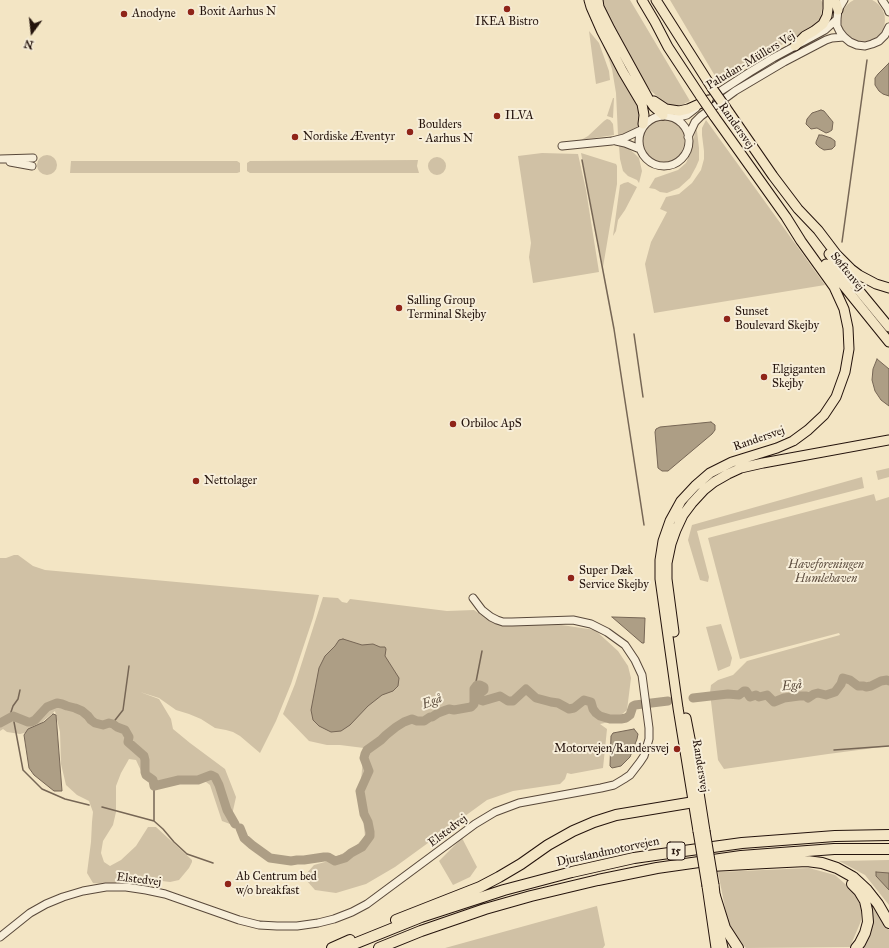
<!DOCTYPE html>
<meta charset="utf-8">
<style>
body{margin:0}
#map{position:relative;width:889px;height:948px;overflow:hidden;background:#f3e5c4;font-family:"IM FELL Great Primer",serif}
canvas{display:block}
.north{position:absolute;left:12px;top:12px;width:40px;height:40px;-webkit-text-stroke:3px #f7eed9;paint-order:stroke;rotate:195deg;font-size:11px;font-weight:700;line-height:16px;text-align:center;color:#24130c}
.north::after{content:'';display:block;margin:auto;width:14px;height:18px;background:#24130c;clip-path:polygon(50% 0,100% 100%,50% 72%,0 100%)}
</style>
<div id="map">
<canvas width="889" height="948"></canvas>
<div class="north">N</div>
</div>
<script>
const g = document.querySelector('canvas').getContext('2d');
g.lineJoin = 'round';
function fillPath(path, color) { g.fillStyle = color; g.fill(path, 'evenodd'); }
const toPath = rows => new Path2D(rows.map(r => 'M' + r).join(''));
function trace(path, color, width, dash) { g.strokeStyle = color; g.lineWidth = width; g.lineCap = dash ? 'butt' : 'round'; g.setLineDash(dash || []); g.stroke(path); }
function label(font, color, halo, rows, align = 'center') {
  g.font = font + ' "IM FELL Great Primer",serif'; g.lineWidth = 4; g.setLineDash([]); g.textBaseline = 'middle'; g.strokeStyle = halo; g.fillStyle = color; for (const [text, x, y, turn = 0] of rows) {
    g.save(); g.translate(x, y); g.rotate((+turn || 0) * Math.PI / 180); g.textAlign = isNaN(turn) ? turn : align; if (halo) g.strokeText(text, 0, 0); g.fillText(text, 0, 0); g.restore();
  }
}
const green = toPath([
 '841 20a22 22 0 1 1 44 0a22 22 0 1 1-44 0Z',
 [591,0,630,0,690,101,675,108,666,104,650,90],
 [670,0,821,0,823,3,820,20,806,31,718,81],
 [589,31,599,43,609,71,610,80,596,84],
 [602,44,617,66,639,110,640,121,637,128,632,132,626,135,618,135,616,93,612,69,608,57],
 [613,98,614,98,613,118,607,116],
 [607,119,610,120,613,124,614,135,581,140,588,136,604,121],
 [656,119,663,119,671,120,677,125,682,130,684,137,684,145,682,151,679,157,673,161,665,162,659,161,651,158,646,152,643,145,642,137,647,126,651,122],
 [706,120,825,285,654,313,645,264,651,242,667,212,660,209,666,197,679,194,692,183,701,170,704,159,704,151,702,135,702,128],
 [696,129,697,131,699,148,699,160,696,167,690,178,679,188,667,193,660,192,655,189,649,188,655,178,678,170,686,163,690,154],
 [621,145,626,147,634,153,639,158,642,171,639,183,637,180,628,176,623,171,620,159,619,146],
 [542,153,578,154,586,190,599,272,533,283,529,257,531,243,518,156],
 [581,153,616,164,617,166,617,184,603,267],
 '37 165a10 10 0 1 1 20 0a10 10 0 1 1-20 0Z',
 '428 166a9 9 0 1 1 18 0a9 9 0 1 1-18 0Z',
 [418,160,417,166,419,173,250,173,247,171,247,163,250,161,251,161],
 [71,161,237,161,240,163,240,172,237,173,70,173],
 [628,182,637,187,625,210,618,220,616,231,613,236,620,185,624,183],
 [889,468,889,477,878,480,876,471],
 [862,477,864,488,697,531,709,577,708,582,700,580,688,540,692,525],
 [874,494,876,501,889,497,889,746,828,754,724,769,718,760,710,693,711,685,718,680,733,675,747,661,840,635,839,633,740,659,708,538],
 [14,555,18,555,33,566,45,570,319,595,313,618,291,684,276,721,260,753,240,736,233,732,226,730,215,728,201,719,189,714,176,710,159,698,140,692,159,699,171,719,173,729,190,743,225,769,236,797,230,824,222,821,210,785,206,782,184,782,165,784,151,782,142,773,136,760,129,759,121,773,116,786,116,812,113,825,103,841,101,853,104,862,110,866,121,860,136,846,148,827,156,827,192,860,192,862,189,868,179,880,170,882,162,881,147,880,104,884,93,883,87,873,91,842,92,822,93,812,89,801,77,795,66,785,61,764,60,732,55,711,32,731,20,734,7,732,3,729,0,731,0,558,6,558],
 [323,597,338,598,342,602,347,603,350,599,447,611,474,610,493,623,520,625,555,624,595,630,618,651,628,666,631,678,627,710,614,721,600,724,607,729,603,768,571,774,567,773,565,779,560,784,513,791,487,800,395,867,366,884,336,893,315,890,307,881,307,873,314,865,325,862,354,848,365,836,363,819,359,802,364,748,340,745,327,745,309,741,283,714,295,684],
 [721,624,732,658,730,666,718,671,706,627],
 [462,838,477,867,470,877,453,885,439,861],
 [889,860,889,905,865,875,839,861],
 [809,868,835,875,852,890,861,906,861,921,850,947,746,948,736,939,727,918,718,872],
 [864,893,881,914,889,930,889,948,860,948,864,942],
 [597,906,605,945,603,948,445,948]
]);
const water = toPath([
 [889,63,889,96,883,94,879,91,875,85,875,78,878,74,889,63],
 [821,110,824,111,833,122,832,130,829,132,826,133,817,128,811,129,806,124,807,119,812,113,821,110],
 [819,135,822,135,831,138,835,141,835,146,832,149,824,150,819,147,816,144,816,142,819,135],
 [877,359,889,369,889,406,881,400,875,391,872,380,873,369,877,359],
 [711,422,715,425,715,430,712,434,668,471,662,471,658,468,655,432,656,429,660,427,711,422],
 [612,617,613,617,645,618,644,643,642,643,612,617],
 [343,639,362,645,373,644,380,647,385,647,386,649,385,656,399,678,398,686,393,691,382,695,368,706,350,725,341,731,331,732,319,726,313,720,311,710,319,668,325,656,335,646,339,640,343,639],
 [53,714,56,715,62,791,54,791,34,775,29,768,24,735,28,729,44,722,53,714],
 [634,729,638,734,637,739,630,757,621,766,612,768,610,766,611,736,613,733,634,729],
 [876,872,889,873,889,890,876,876,876,872]
]);
const stream = toPath([
 [582,160,614,329,644,525],
 [842,242,867,60],
 [634,334,643,397],
 [475,687,482,651],
 [9,718,13,706,18,699,20,690],
 [14,722,23,770,42,789,65,799,89,805],
 [112,724,123,710,129,666],
 [834,750,889,746],
 [102,807,154,821,163,829,174,842,187,854,213,863],
 [154,821,154,786]
]);
const river = toPath([
 [693,698,728,694,739,695,744,691,746,691,750,697,756,695,759,697,767,695,774,702,784,698,799,696,806,696,808,698,814,694,818,693,826,695,835,692,841,684,843,678,850,680,858,686,864,686,866,687,871,686,881,681,887,680,889,681],
 [0,723,13,716,28,722,31,722,35,720,47,707,57,703,62,704,67,706,75,708,82,711,88,716,91,720,95,723,103,725,109,723,113,724,117,727,125,730,129,737,128,742,144,756,145,760,145,772,146,775,153,780,154,786,179,780,198,780,211,775,215,777,219,785,227,810,235,824],
 [240,828,244,838,252,845,270,858,291,861,297,860,304,860,324,857,328,857,335,861,345,858,351,853,362,847,370,836,370,832,368,822,364,814,360,791,369,771,364,758,365,754,367,750,381,740,386,735,396,727,404,722,412,719,417,721,424,721,430,717,432,717,438,713,446,710,449,709,454,710,471,707,474,704,474,689,477,685,480,685,484,687,484,690,478,695,478,697,480,700,483,701,500,696,508,701,513,701,526,689,536,698,551,702,558,703,569,709,574,708,584,700,591,702,593,709,596,713,600,716,610,719,621,719,626,718,630,715,633,706,635,705,668,701]
]);
const minor = toPath([
 [844,0,838,10,837,19,837,26,840,32,844,37,850,42,857,45,865,46,872,44,879,41,885,35,889,27],
 [882,0,888,9,889,12],
 [713,96,750,72,773,58,825,30,837,19],
 '639 141a25 25 0 1 1 50 0a25 25 0 1 1-50 0Z',
 [675,118,687,115,696,108],
 [688,137,695,122,701,116,735,91,784,62,826,40,832,38,844,37],
 [616,141,625,143,640,149],
 [562,146,612,141,624,138,641,130],
 [0,159,33,158],
 [10,162,32,166],
 [0,937,30,913,46,904,63,897,83,891,106,887,126,887,146,890,165,894,239,920,259,925,277,926,297,926,318,923,334,919,352,912,367,904,475,824,495,812,519,803,601,788,614,785,624,779,630,775,640,762,644,756,649,739,649,728,642,675,635,660,625,645,607,632,591,624,573,620,512,622,503,622,497,620,491,617,482,610,473,598]
]);
const major = toPath([
 [589,0,591,7,602,32,623,72,642,104,644,115,643,124],
 [598,0,599,7,610,29,649,100,654,107,663,115],
 [642,0,655,22,668,47,701,97],
 [656,0,712,88],
 [835,0,838,10],
 [795,46,805,36,814,31,823,24,827,16,828,9,828,0],
 [654,101,666,109,679,111,688,109,708,100],
 [726,108,773,176,798,209,818,230,837,255,851,269,859,275,876,284,889,288],
 [829,254,889,327],
 [826,264,889,342],
 [674,632,667,579,667,563,671,544,676,530,683,515,692,503,704,490,714,482,728,474,741,468,763,463,889,440],
 [686,718,693,754,705,831],
 [698,831,678,708,660,579,660,560,663,541,670,521,681,501,695,486,710,473,732,462,777,448,793,441,808,430,824,415,836,397,845,372,849,349,848,328,844,309,834,287,801,241,786,217,714,116],
 [714,885,719,930,723,948],
 [707,886,716,948]
]);
const highway = toPath([
 [711,866,766,863,807,861,822,863,837,868,853,877,867,890,878,904,889,923],
 [852,884,859,891,865,901,867,910,868,922,865,933,860,943,856,948],
 [715,896,725,928,738,948],
 [396,920,480,887,499,877,521,864,548,845,573,831,594,822,616,815,694,802],
 [332,948,350,940],
 [344,948,421,917,504,890,572,872,634,858,662,854,742,843,835,836,889,835],
 [379,948,421,931,485,909,531,896,598,880,657,868,741,856,834,849,889,849]
]);
const majorBridge = toPath([
 [712,88,726,108],
 [701,97,714,116],
 [698,831,707,886],
 [705,831,714,885]
]);
const markers = [
 [507,9,4,"#8f2418"],
 [191,12,4,"#8f2418"],
 [124,14,4,"#8f2418"],
 [497,116,4,"#8f2418"],
 [410,132,4,"#8f2418"],
 [295,137,4,"#8f2418"],
 [399,308,4,"#8f2418"],
 [727,319,4,"#8f2418"],
 [764,377,4,"#8f2418"],
 [453,424,4,"#8f2418"],
 [196,481,4,"#8f2418"],
 [571,578,4,"#8f2418"],
 [677,749,4,"#8f2418"],
 [228,884,4,"#8f2418"]
];
const shields = [
 [676,851,18]
];
const shieldNames = [
 ["15",676,851]
];
const poiNames = [
 ["Boxit Aarhus N",199,12],
 ["Anodyne",132,14],
 ["IKEA Bistro",507,22,"center"],
 ["ILVA",505,116],
 ["Boulders",418,125],
 ["- Aarhus N",418,139],
 ["Nordiske Æventyr",303,137],
 ["Salling Group",407,301],
 ["Terminal Skejby",407,315],
 ["Sunset",735,312],
 ["Boulevard Skejby",735,326],
 ["Elgiganten",772,370],
 ["Skejby",772,384],
 ["Orbiloc ApS",461,424],
 ["Nettolager",204,481],
 ["Super Dæk",579,571],
 ["Service Skejby",579,585],
 ["Motorvejen/Randersvej",669,749,"right"],
 ["Ab Centrum bed",236,877],
 ["w/o breakfast",236,891]
];
const streetNames = [
 ["Paludan-Müllers Vej",751,61,-31],
 ["Randersvej",736,126,55],
 ["Søftenvej",847,272,51],
 ["Randersvej",759,439,-19],
 ["Randersvej",700,766,81],
 ["Elstedvej",448,831,-37],
 ["Djurslandmotorvejen",608,852,-12],
 ["Elstedvej",139,880,7]
];
const parkNames = [
 ["Haveforeningen",826,565],
 ["Humlehaven",826,579]
];
const waterNames = [
 ["Egå",792,686,-7],
 ["Egå",432,702,-21]
];
fillPath(green, '#d0c1a5');
fillPath(water, '#ad9e85');
trace(water, '#766655', 1);
trace(stream, '#766655', 1.5);
trace(river, '#ad9e85', 9);
trace(minor, '#58483a', 9);
trace(major, '#24130c', 11);
trace(highway, '#24130c', 12);
trace(minor, '#f7eed9', 7);
trace(major, '#f3e5c4', 9);
trace(highway, '#f3e5c4', 10);
trace(majorBridge, '#24130c', 11, []);
trace(majorBridge, '#f3e5c4', 9);
for (const [x, y, r, color] of markers) { const dot = new Path2D(); dot.arc(x, y, r, 0, 2 * Math.PI); g.fillStyle = color; g.fill(dot); trace(dot, '#f7eed9', 1.5); }
for (const [x, y, w] of shields) { const box = new Path2D(); box.roundRect(x - w / 2, y - 9, w, 18, 3); g.fillStyle = '#f7eed9'; g.fill(box); trace(box, '#24130c', 1); }
label('bold 11px', '#24130c', null, shieldNames);
label('12px', '#24130c', '#f7eed9', poiNames, 'left');
label('12px', '#24130c', '#f7eed9', streetNames);
label('italic 12px', '#605042', '#f7eed9', parkNames);
label('italic 13px', '#5b4b3c', '#f7eed9', waterNames);
</script>
